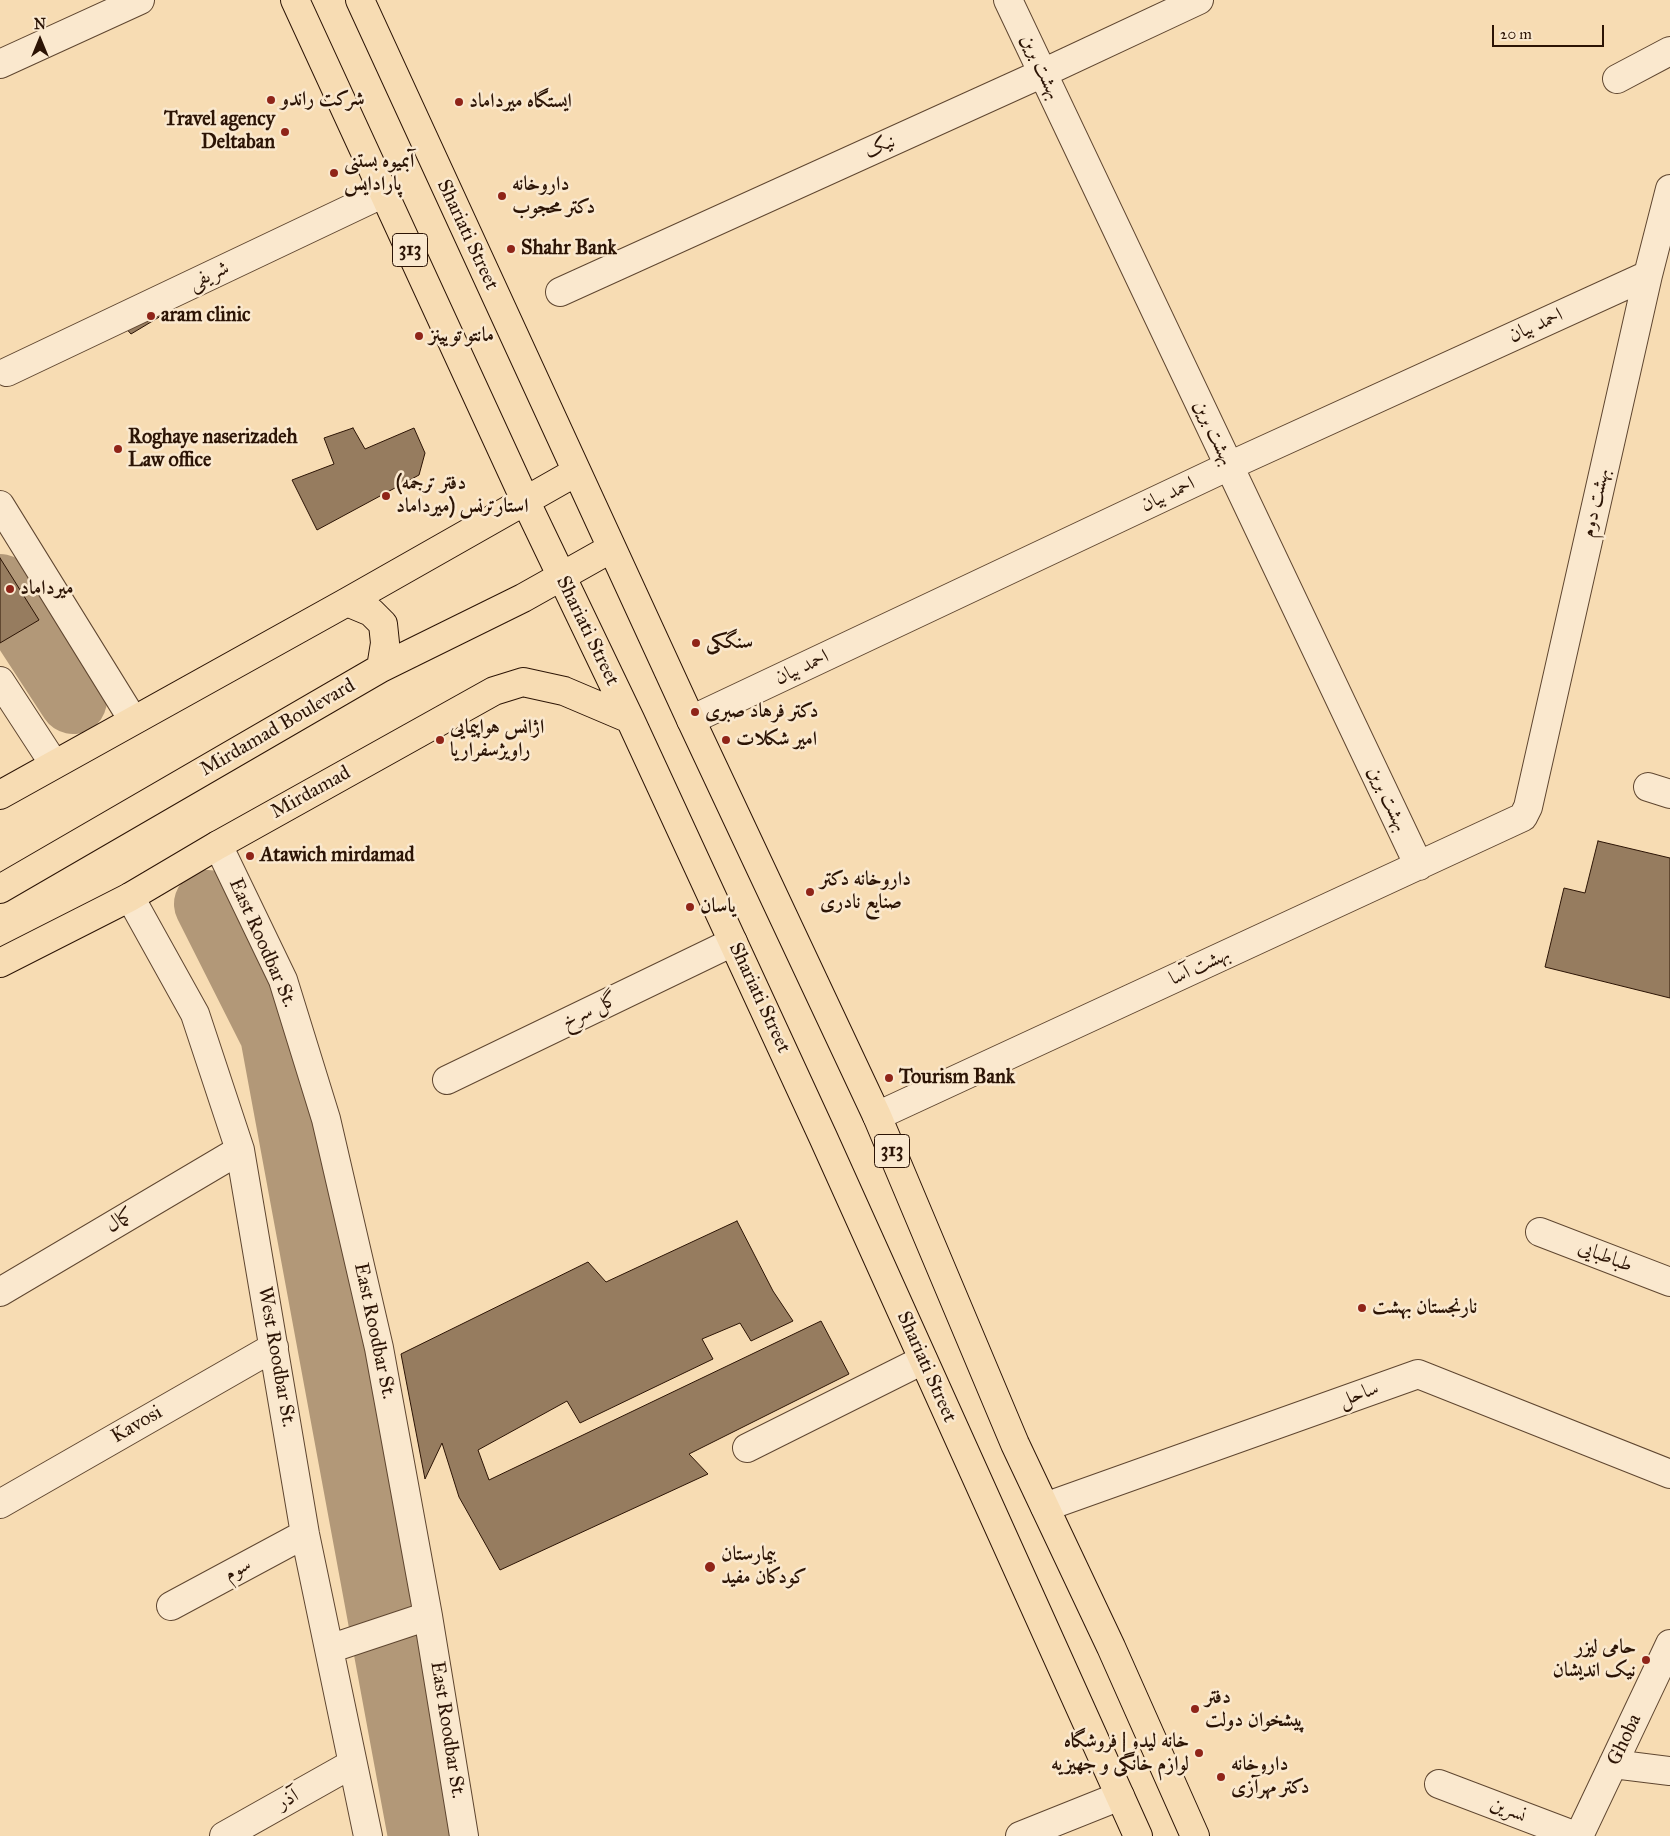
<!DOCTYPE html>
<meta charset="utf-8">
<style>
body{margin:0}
#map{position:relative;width:1670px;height:1836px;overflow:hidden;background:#f7dcb3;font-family:"IM FELL Great Primer",serif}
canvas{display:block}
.north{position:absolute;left:15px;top:15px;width:50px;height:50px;-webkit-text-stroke:4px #fae8ce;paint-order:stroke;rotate:0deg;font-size:14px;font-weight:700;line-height:20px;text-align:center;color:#2c1405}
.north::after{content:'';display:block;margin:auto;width:18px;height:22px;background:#2c1405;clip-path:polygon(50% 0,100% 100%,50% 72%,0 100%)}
.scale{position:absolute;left:1492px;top:25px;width:112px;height:22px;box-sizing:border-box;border:2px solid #2c1405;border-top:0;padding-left:6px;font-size:15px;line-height:18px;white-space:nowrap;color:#2c1405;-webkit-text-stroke:4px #fae8ce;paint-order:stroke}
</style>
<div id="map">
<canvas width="1670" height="1836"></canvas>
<div class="north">N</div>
<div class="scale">20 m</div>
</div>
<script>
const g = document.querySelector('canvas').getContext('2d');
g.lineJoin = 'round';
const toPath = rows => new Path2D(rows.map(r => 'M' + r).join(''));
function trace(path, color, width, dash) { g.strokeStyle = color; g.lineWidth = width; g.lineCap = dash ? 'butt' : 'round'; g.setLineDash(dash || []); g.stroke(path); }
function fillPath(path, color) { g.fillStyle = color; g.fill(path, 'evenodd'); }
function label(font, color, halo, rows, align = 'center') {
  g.font = font + ' "IM FELL Great Primer",Amiri,serif'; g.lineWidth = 5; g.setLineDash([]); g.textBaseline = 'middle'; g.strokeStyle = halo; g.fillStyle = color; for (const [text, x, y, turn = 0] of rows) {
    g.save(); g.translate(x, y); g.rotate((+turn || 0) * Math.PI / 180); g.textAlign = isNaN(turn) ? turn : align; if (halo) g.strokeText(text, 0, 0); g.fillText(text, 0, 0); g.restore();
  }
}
const river = toPath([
 [0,588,73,700],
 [208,904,274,1035,422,1836]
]);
const building = toPath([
 [170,302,176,307,131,334,123,325,170,302],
 [353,428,365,449,414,428,425,453,419,475,317,530,292,480,334,464,324,438,353,428],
 [0,558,39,620,0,643,0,558],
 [1598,841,1670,858,1670,998,1545,967,1564,888,1585,893,1598,841],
 [737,1221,773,1291,793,1321,751,1341,740,1323,702,1339,713,1359,580,1423,567,1401,478,1450,489,1480,821,1321,849,1374,689,1454,708,1474,500,1570,459,1497,442,1443,425,1479,401,1354,588,1262,606,1282,737,1221]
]);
const minor = toPath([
 [1008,0,1419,866],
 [0,64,140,0],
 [1617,79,1670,51],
 [560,292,1043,73,1199,0],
 [7,372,384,193],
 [0,505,133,720],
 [0,681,54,764],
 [691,720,1229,466,1648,275],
 [1648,787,1670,794],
 [218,845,283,980,326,1119,379,1348,428,1616,464,1836],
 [130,897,195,1014,240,1150,305,1534,368,1836],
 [447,1080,733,942],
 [877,1116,1523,817,1528,807,1648,275,1670,189],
 [1540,1232,1670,1282],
 [0,1292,240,1150],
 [747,1448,923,1360],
 [0,1504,274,1347],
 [1045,1507,1418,1374,1670,1474],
 [171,1606,305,1534],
 [329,1649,428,1616],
 [1613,1764,1670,1771],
 [1439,1784,1576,1836],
 [224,1836,352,1764],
 [1020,1836,1120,1796],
 [1579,1836,1670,1644]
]);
const major = toPath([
 [295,0,525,500,630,719,823,1137,1138,1836],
 [360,0,691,720,877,1116,1015,1444,1111,1647,1195,1836],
 [347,602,371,612,383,624,385,643,381,668],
 [0,795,347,602,576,472],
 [0,889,381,668,523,598,612,548],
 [0,963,130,897,218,845,494,691,523,682,564,691,630,719]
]);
const markers = [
 [271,100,5,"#8f2418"],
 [459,102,5,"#8f2418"],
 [285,132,5,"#8f2418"],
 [334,173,5,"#8f2418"],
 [502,196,5,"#8f2418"],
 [511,249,5,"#8f2418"],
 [151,316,5,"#8f2418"],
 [419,336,5,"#8f2418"],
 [118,449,5,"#8f2418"],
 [386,496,5,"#8f2418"],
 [10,589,5,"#8f2418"],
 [696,643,5,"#8f2418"],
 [695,712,5,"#8f2418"],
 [440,740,5,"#8f2418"],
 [726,740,5,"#8f2418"],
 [250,856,5,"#8f2418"],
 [810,892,5,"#8f2418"],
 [690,907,5,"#8f2418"],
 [889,1078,5,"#8f2418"],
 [1362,1308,5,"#8f2418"],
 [710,1567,6,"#8f2418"],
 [1646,1660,5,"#8f2418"],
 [1195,1709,5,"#8f2418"],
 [1199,1753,5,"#8f2418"],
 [1221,1777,5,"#8f2418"]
];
const shields = [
 [410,250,35],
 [892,1151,35]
];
const shieldNames = [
 ["313",410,250],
 ["313",892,1151]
];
const streetNames = [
 ["بهشت برین",1040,67,65],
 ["نیک",880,147,-24],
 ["Shariati Street",467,235,65],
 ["شریفی",209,276,-25],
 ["احمد بیان",1536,326,-24],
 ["بهشت برین",1213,433,65],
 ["احمد بیان",1168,495,-25],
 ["بهشت دوم",1596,503,-77],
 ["Shariati Street",587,631,64],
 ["احمد بیان",802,668,-25],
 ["Mirdamad Boulevard",278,728,-30],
 ["Mirdamad",311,793,-29],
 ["بهشت برین",1387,799,65],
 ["East Roodbar St.",262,943,66],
 ["بهشت آسا",1200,967,-25],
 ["Shariati Street",759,998,65],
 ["گل سرخ",590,1011,-26],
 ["کمال",120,1221,-31],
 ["طباطبایی",1605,1257,21],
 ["East Roodbar St.",374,1331,78],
 ["West Roodbar St.",276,1357,80],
 ["Shariati Street",926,1367,66],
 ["ساحل",1359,1395,-20],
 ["Kavosi",137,1425,-30],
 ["سوم",238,1570,-28],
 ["East Roodbar St.",447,1730,81],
 ["Ghoba",1625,1740,-65],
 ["آذر",288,1800,-29],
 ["نسرین",1508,1810,21]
];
const poiNames = [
 ["شرکت راندو",281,100],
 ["ایستگاه میرداماد",469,102],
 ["Travel agency",275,120,"right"],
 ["Deltaban",275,143,"right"],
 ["آبمیوه بستنی",344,162],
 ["پارادایس",344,185],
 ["داروخانه",512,185],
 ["دکتر محجوب",512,208],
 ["Shahr Bank",521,249],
 ["aram clinic",161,316],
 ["مانتو تویینز",429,336],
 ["Roghaye naserizadeh",128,438],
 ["Law office",128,461],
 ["(دفتر ترجمه",396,484],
 ["استارترنس (میرداماد",396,507],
 ["میرداماد",20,589],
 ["سنگکی",706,643],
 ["دکتر فرهاد صبری",705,712],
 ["اژانس هواپیمایی",450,728],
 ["راویژسفراریا",450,751],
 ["امیر شکلات",736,740],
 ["Atawich mirdamad",260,856],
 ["داروخانه دکتر",820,880],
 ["صنايع نادری",820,903],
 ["یاسان",700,907],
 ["Tourism Bank",899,1078],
 ["نارنجستان بهشت",1372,1308],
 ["بیمارستان",721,1555],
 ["کودکان مفید",721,1578],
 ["حامی لیزر",1636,1648,"right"],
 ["نیک اندیشان",1636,1671,"right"],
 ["دفتر",1205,1698],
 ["پیشخوان دولت",1205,1721],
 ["خانه لیدو | فروشگاه",1189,1742,"right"],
 ["لوازم خانگی و جهیزیه",1189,1765,"right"],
 ["داروخانه",1231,1765],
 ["دکتر مهرآزی",1231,1788]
];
trace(river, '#b29878', 68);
fillPath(building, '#967c5f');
trace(building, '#2c1405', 1);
trace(minor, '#5f4630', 30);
trace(major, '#2c1405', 30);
trace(minor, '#fae8ce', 28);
trace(major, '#f7dcb3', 28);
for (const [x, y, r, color] of markers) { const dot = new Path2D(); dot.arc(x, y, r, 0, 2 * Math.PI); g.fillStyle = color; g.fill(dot); trace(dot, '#fae8ce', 2); }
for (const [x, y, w] of shields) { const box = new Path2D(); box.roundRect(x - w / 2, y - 16.5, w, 33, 4); g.fillStyle = '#fae8ce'; g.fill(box); trace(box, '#2c1405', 1); }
label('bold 19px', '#2c1405', null, shieldNames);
label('20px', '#2c1405', '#fae8ce', streetNames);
label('bold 20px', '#2c1405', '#fae8ce', poiNames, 'left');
</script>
